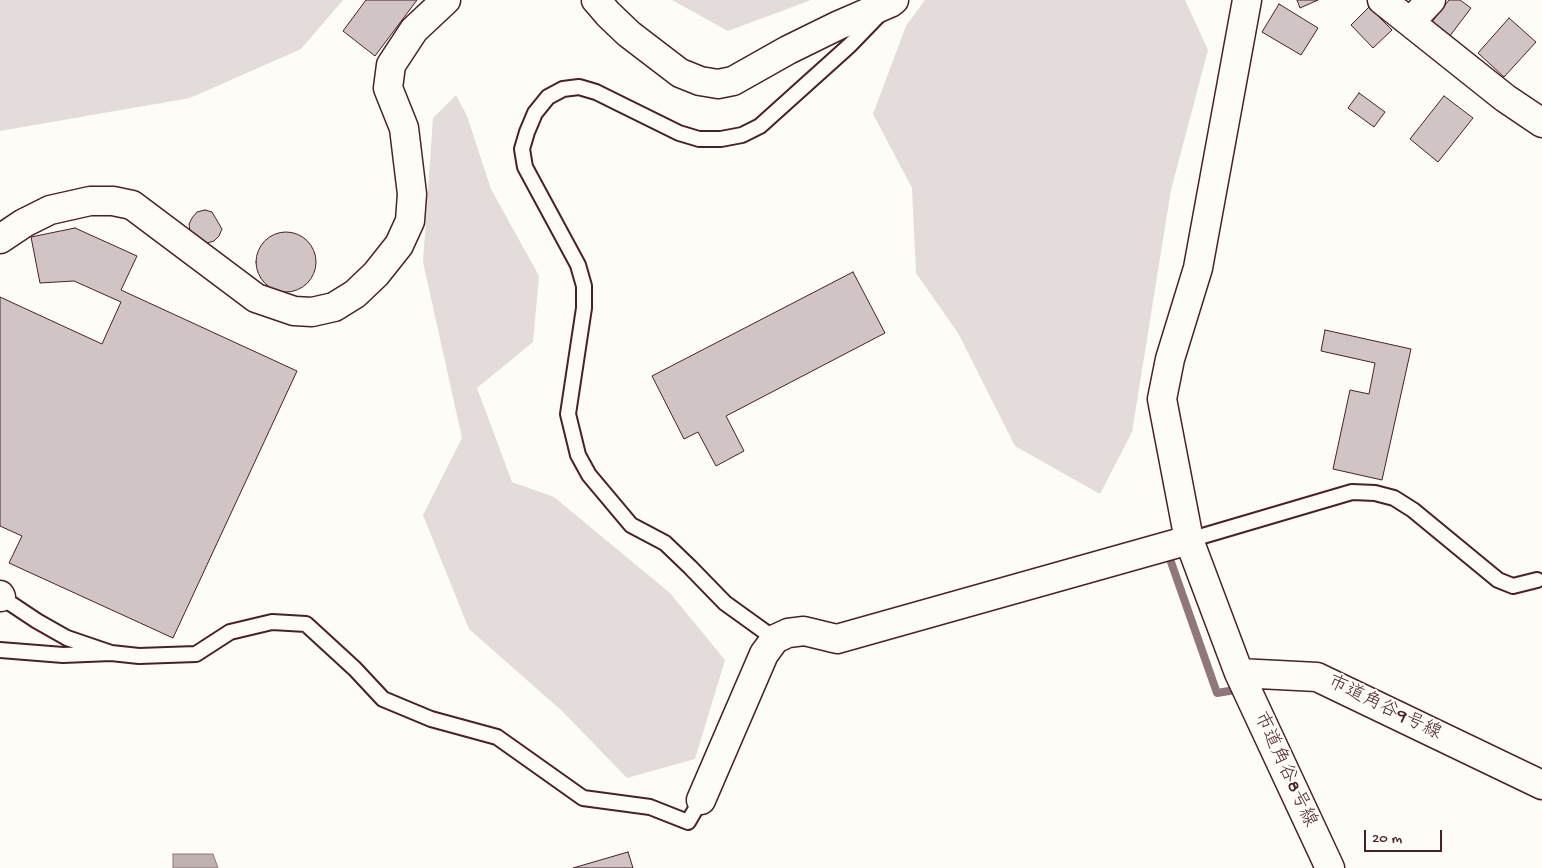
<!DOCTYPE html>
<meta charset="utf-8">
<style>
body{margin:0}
#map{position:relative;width:1542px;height:868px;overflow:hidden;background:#fdfcf7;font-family:"Gochi Hand",sans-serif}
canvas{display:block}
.scale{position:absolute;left:1364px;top:830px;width:78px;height:22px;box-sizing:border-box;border:2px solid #4a1f2b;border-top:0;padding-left:6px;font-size:15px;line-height:18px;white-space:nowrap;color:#4a1f2b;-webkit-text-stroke:4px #fdfcf7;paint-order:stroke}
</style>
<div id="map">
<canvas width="1542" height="868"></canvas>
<div class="scale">20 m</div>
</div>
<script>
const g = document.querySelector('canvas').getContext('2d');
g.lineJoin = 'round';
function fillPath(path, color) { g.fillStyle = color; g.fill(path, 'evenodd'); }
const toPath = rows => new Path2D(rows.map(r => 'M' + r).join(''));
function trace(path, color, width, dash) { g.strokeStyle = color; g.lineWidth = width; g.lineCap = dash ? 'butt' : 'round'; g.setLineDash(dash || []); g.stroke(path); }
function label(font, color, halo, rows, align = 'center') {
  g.font = font + ' "Gochi Hand","Klee One",sans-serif'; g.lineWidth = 4; g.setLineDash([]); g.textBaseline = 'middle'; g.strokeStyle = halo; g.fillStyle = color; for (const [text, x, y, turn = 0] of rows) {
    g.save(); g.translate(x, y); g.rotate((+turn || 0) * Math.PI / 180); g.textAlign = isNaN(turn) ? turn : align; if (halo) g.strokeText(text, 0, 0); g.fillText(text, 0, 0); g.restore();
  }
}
const green = toPath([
 [0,0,343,0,301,49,190,98,0,131],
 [672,0,811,0,728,31],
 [925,0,1185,0,1208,50,1171,190,1132,432,1100,494,1015,446,958,333,916,273,912,188,873,114,906,26],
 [456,95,467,116,491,189,539,276,533,342,477,388,512,482,554,497,670,593,725,660,695,759,627,778,562,711,469,629,423,515,462,438,423,262,433,118]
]);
const water = toPath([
 [173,854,213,854,218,868,173,868,173,854]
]);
const stream = toPath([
 [1171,562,1217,693,1241,689]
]);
const building = toPath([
 [366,0,417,0,375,56,343,31,366,0],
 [1297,0,1318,0,1300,8,1297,0],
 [1449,0,1460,0,1471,8,1446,41,1428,27,1449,0],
 [1279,4,1318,28,1301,55,1262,32,1279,4],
 [1369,7,1392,30,1373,48,1351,25,1369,7],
 [1509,18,1536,42,1504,77,1478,53,1509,18],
 [1359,93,1385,112,1374,127,1348,108,1359,93],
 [1444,96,1473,118,1438,162,1410,139,1444,96],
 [205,210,212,212,222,229,219,236,214,241,207,243,200,242,190,231,189,224,192,218,197,212,205,210],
 [75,228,137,256,121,290,297,371,173,638,9,563,22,536,0,526,0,297,102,344,121,302,74,281,40,283,31,237,75,228],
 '256 262a30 30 0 1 1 60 0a30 30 0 1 1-60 0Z',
 [853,272,885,333,726,416,744,451,716,466,698,432,684,439,652,376,853,272],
 [1325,330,1411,349,1382,480,1333,469,1350,390,1369,394,1375,363,1321,351,1325,330],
 [628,852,633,868,573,868,628,852]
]);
const service = toPath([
 [1189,540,1352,492,1375,493,1394,498,1413,510,1498,580,1513,586,1537,580],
 [0,599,1,597,37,621,67,638,111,653,63,655,0,650],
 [775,639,725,603,690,567,665,543,631,525,589,475,578,455,568,414,584,308,584,286,578,265,525,167,522,149,527,132,535,113,548,97,563,89,579,87,596,92,679,133,699,139,721,139,742,135,760,126,850,45,878,16],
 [111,653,139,656,196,654,230,632,272,622,306,624,355,669,383,699,431,719,497,737,583,798,650,807,688,822,701,800]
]);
const minor = toPath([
 [596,0,608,14,629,34,680,73,700,81,718,84,733,81,788,50,839,25,890,3,894,0],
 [1382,0,1505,98,1542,123],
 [1410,22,1431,0],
 [0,239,24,223,50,210,90,201,113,201,132,205,256,298,294,311,312,312,334,307,355,294,376,274,399,245,410,221,412,194,404,128,388,88,391,65,414,30,446,0],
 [1189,540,1239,673,1317,677,1542,785],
 [0,595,1,597],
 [1239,673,1330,868],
 [701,800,764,654,775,639,788,633,804,631,837,639,1189,540,1162,399,1170,359,1198,268,1247,0]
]);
const streetNames = [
 ["市道角谷9号線",1384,709,26],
 ["市道角谷8号線",1284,770,65]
];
fillPath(green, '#e3dcda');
fillPath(water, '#c0b1b1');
trace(water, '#91777b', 1);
trace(stream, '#91777b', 8);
fillPath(building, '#d0c5c4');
trace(building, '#4a1f2b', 1);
trace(service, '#4a1f2b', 18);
trace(minor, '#4a1f2b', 31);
trace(service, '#fdfcf7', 14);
trace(minor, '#fdfcf7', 28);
label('19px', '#4a1f2b', '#fdfcf7', streetNames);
</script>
